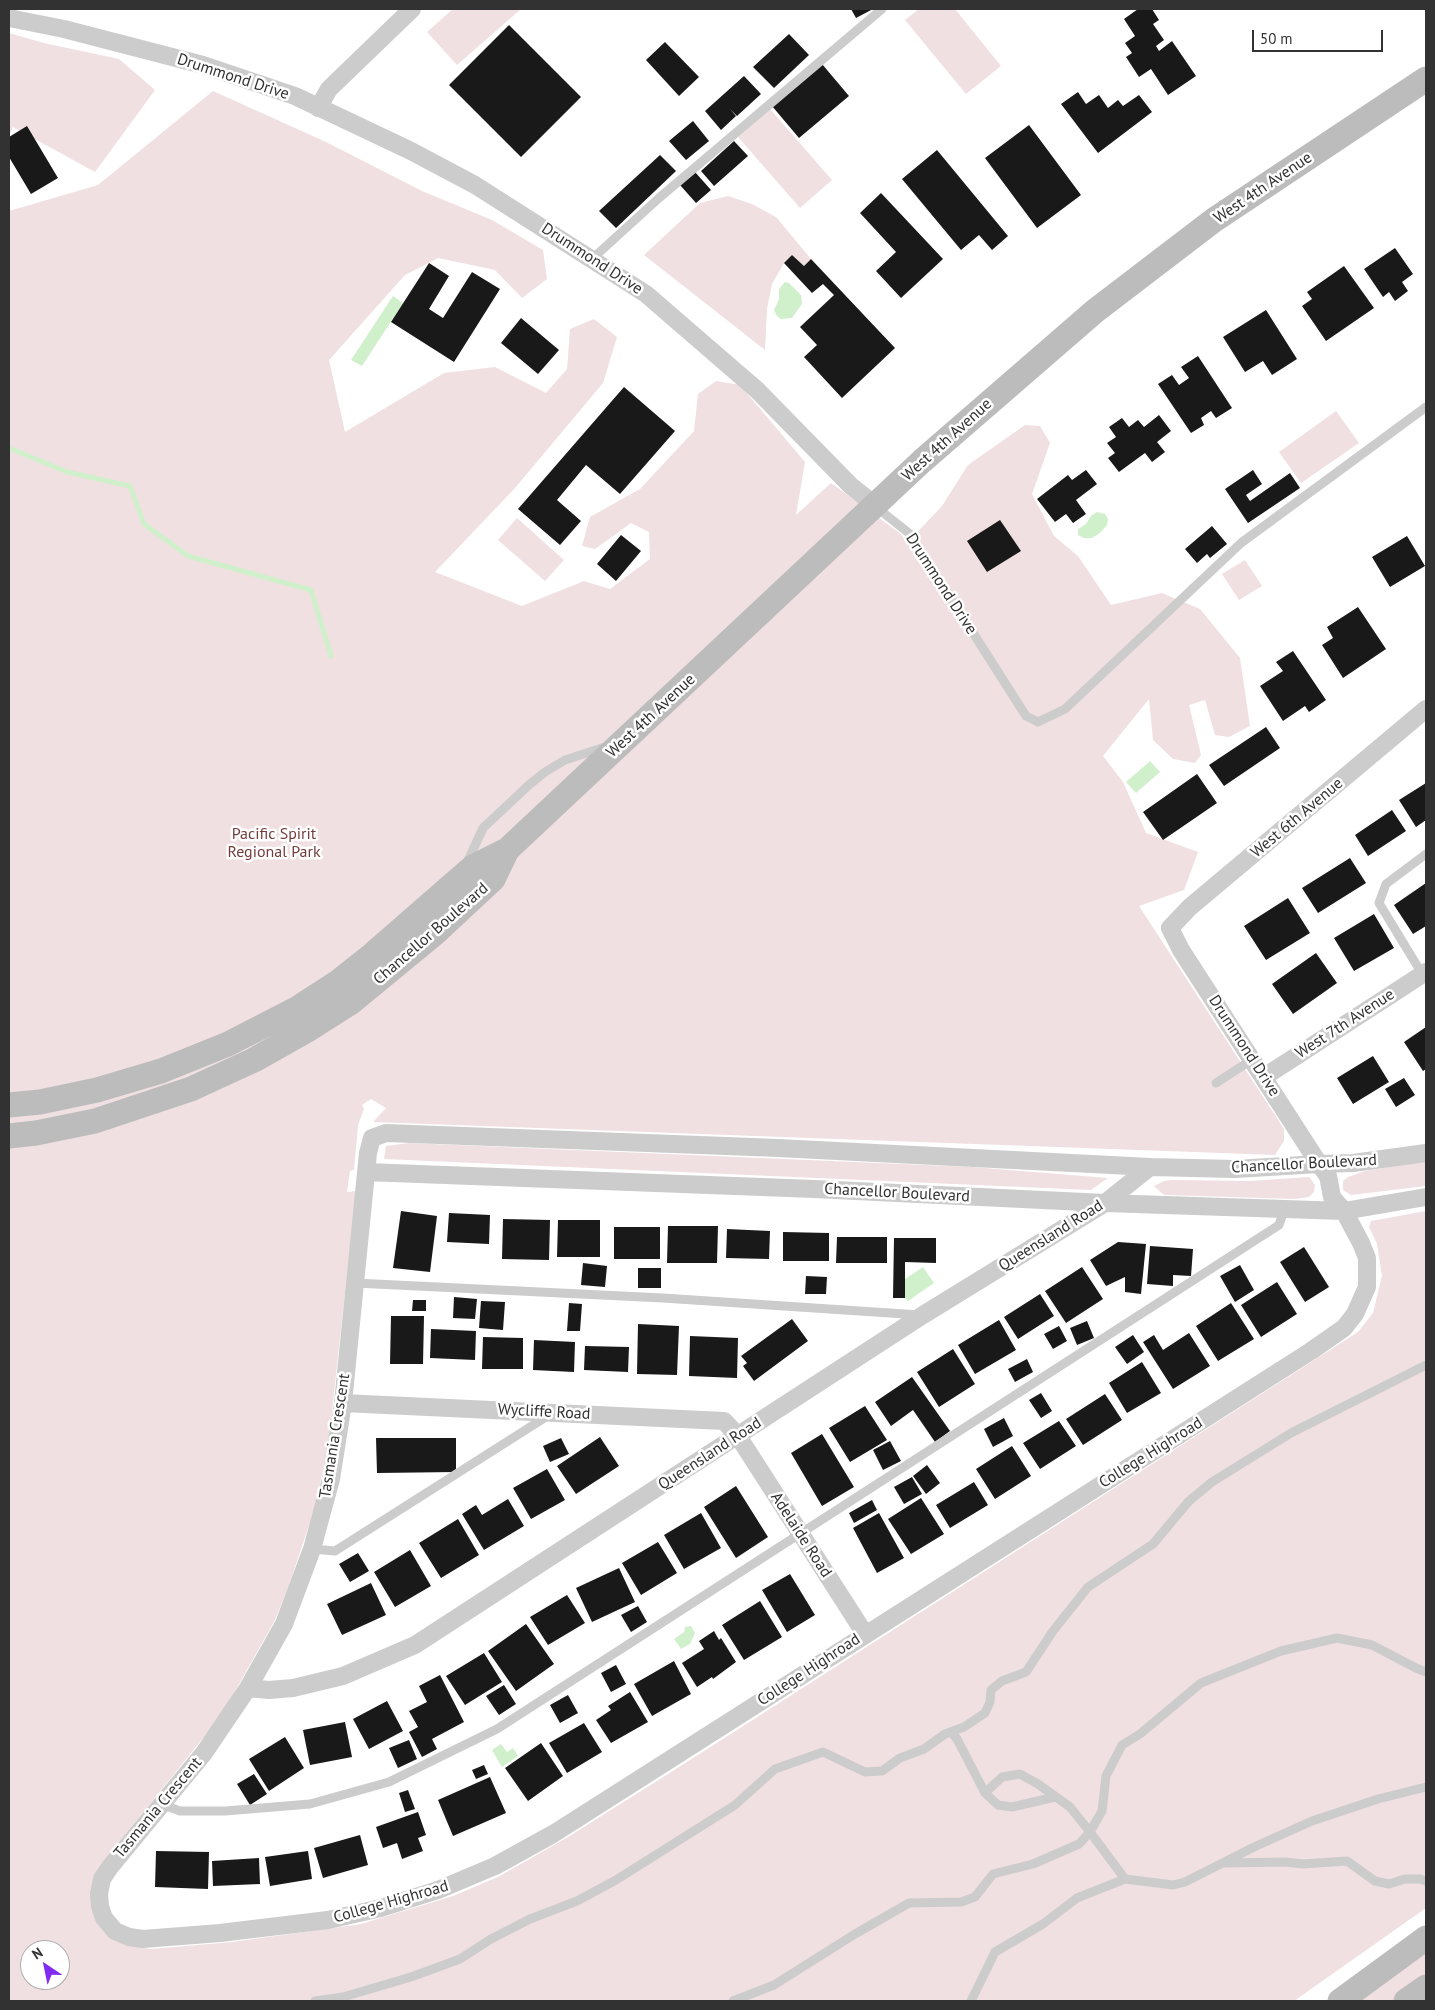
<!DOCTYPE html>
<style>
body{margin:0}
#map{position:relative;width:1435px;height:2010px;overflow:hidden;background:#fff;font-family:"PT Sans",sans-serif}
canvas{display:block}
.frame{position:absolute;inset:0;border:10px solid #323232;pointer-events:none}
.north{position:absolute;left:20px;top:1940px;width:50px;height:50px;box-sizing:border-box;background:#fff;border:1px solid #adadad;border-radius:50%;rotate:326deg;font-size:14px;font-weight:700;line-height:20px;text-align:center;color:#323232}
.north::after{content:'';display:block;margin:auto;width:18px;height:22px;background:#802af3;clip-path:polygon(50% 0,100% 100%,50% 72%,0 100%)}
.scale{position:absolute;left:1252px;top:30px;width:131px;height:22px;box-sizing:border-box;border:2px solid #323232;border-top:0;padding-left:6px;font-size:15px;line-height:18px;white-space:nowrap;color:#323232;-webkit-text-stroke:4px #fff;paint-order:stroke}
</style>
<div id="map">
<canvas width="1435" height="2010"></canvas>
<div class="frame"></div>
<div class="north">N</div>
<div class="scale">50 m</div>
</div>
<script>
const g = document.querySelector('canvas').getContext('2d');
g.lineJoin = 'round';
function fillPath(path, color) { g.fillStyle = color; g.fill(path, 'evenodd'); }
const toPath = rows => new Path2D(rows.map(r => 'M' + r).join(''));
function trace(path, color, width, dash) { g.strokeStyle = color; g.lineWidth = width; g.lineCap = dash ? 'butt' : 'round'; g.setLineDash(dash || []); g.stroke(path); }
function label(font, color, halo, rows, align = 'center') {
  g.font = font + ' "PT Sans",sans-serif'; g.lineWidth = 5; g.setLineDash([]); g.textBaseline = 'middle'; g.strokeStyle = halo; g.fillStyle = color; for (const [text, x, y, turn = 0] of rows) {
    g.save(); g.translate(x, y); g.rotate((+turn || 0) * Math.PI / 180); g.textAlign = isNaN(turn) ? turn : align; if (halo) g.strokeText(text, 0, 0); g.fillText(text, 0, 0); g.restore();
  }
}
const green = toPath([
 [453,9,521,9,457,65,427,32],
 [919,9,955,9,1001,66,966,94,905,20],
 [9,33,44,43,119,59,155,90,95,172,13,127,9,136],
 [213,91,326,142,422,191,492,220,543,250,547,279,522,298,495,270,438,258,405,275,329,360,345,432,444,373,495,367,546,393,567,369,570,329,594,319,617,337,603,383,515,488,435,572,522,606,584,581,610,589,650,559,649,532,631,523,595,549,582,546,590,517,640,489,694,431,698,394,716,381,740,385,805,462,796,515,831,483,901,534,907,543,942,506,968,465,1025,425,1040,426,1050,443,1032,494,1054,536,1078,556,1111,605,1162,593,1200,609,1240,658,1250,726,1229,737,1215,735,1205,700,1189,705,1201,755,1195,763,1173,759,1153,740,1149,699,1103,756,1123,782,1146,833,1198,852,1184,890,1139,906,1284,1129,1284,1141,1275,1155,373,1122,386,1108,371,1099,362,1105,364,1109,358,1125,354,1170,350,1171,347,1192,356,1191,329,1439,316,1504,288,1588,275,1620,234,1693,216,1722,103,1862,96,1876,123,1944,151,1949,232,1942,361,1924,453,1896,498,1877,568,1837,698,1755,1358,1332,1373,1313,1382,1276,1377,1244,1369,1227,1371,1221,1426,1211,1426,1908,1294,2001,9,2001,9,211,98,185],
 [30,1950,60,1950,60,1980,30,1980],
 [770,109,832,180,800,208,738,137],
 [728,196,752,204,776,217,811,259,804,266,792,255,784,263,772,284,767,309,765,350,644,255,700,203],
 [1336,411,1359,443,1301,483,1279,452],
 [517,518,564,560,545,581,498,540],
 [1245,560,1262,586,1239,600,1222,574],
 [409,1143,972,1167,1108,1178,1091,1190,384,1159,386,1146],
 [1426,1161,1426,1186,1351,1195,1343,1190,1343,1181,1348,1177,1365,1171],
 [1309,1177,1315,1185,1314,1192,1309,1197,1295,1199,1164,1195,1154,1186,1164,1181,1172,1180,1250,1181],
 [1426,1944,1426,1977,1393,2001,1348,2001]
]);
const water = toPath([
 [785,282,789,283,801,295,802,304,792,318,781,319,777,316,774,310,779,299,779,289],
 [393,296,403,303,362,366,351,360],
 [1097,512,1105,514,1108,519,1107,525,1100,533,1092,538,1084,538,1078,535,1078,529,1086,524,1091,516],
 [1150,761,1160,772,1136,793,1126,782],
 [923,1267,934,1283,908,1301,905,1298,905,1279],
 [691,1626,695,1633,690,1644,681,1649,674,1639,684,1632,685,1627],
 [501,1744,507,1752,513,1748,518,1756,502,1767,492,1750]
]);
const stream = toPath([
 [9,448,67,472,130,486,144,524,188,556,311,590,331,656]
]);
const building = toPath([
 [851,9,873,9,856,18],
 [1138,9,1152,9,1159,20,1153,24,1164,40,1156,46,1159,51,1172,41,1196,76,1168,95,1151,69,1139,77,1126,57,1132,53,1125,43,1135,36,1124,19],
 [509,25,581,97,521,157,449,85],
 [789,34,809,55,774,88,753,67],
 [665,42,699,77,679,96,646,60],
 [822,64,849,96,799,138,772,106],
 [744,76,761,94,737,116,730,109,736,116,721,130,705,111],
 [1078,92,1086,104,1099,95,1108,108,1118,100,1123,106,1139,95,1152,112,1098,153,1061,104],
 [693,121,709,141,686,160,669,141],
 [1029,125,1081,195,1037,228,985,158],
 [27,126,58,178,31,194,9,157,9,137],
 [734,141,748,156,714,186,701,171],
 [937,150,1008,236,992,250,979,235,961,250,902,179],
 [660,155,676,171,616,228,599,211],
 [695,172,711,190,696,203,680,185],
 [881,193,943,259,901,298,876,271,896,252,860,213],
 [1395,248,1413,274,1402,282,1408,291,1395,301,1389,292,1383,297,1364,269],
 [792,255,804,266,811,259,895,348,842,398,804,357,817,345,800,327,834,295,823,284,812,293,784,263],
 [429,263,449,276,429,309,443,318,472,272,500,289,454,362,391,322],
 [1344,266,1374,308,1326,341,1302,306,1312,299,1307,292],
 [1266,310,1297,359,1272,375,1263,361,1245,372,1223,337],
 [521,318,559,350,538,374,501,343],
 [1198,356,1232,408,1216,418,1211,411,1201,418,1204,425,1191,433,1158,384,1172,375,1179,385,1189,378,1181,367],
 [624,387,675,431,620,494,586,465,557,500,581,521,560,545,518,509],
 [1159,415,1171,431,1157,442,1165,452,1152,462,1145,453,1119,472,1108,458,1115,453,1107,443,1116,437,1109,427,1122,418,1129,427,1138,420,1144,427],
 [1086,470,1097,484,1076,500,1086,514,1073,523,1066,514,1055,522,1037,499,1068,475,1072,480],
 [1253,470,1262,484,1246,495,1250,501,1290,473,1300,488,1248,523,1225,489],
 [1000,520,1021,551,987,572,967,541],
 [1212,526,1227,544,1210,558,1207,554,1197,563,1185,549],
 [621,535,641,551,616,581,597,564],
 [1407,536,1425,566,1390,587,1372,557],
 [1358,607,1386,649,1343,678,1322,645,1333,638,1327,627],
 [1293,651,1326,700,1309,712,1305,706,1283,721,1260,686,1283,671,1276,662],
 [1266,727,1280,748,1224,786,1209,765],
 [1197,774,1217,803,1163,840,1143,812],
 [1426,783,1426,820,1416,827,1399,800],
 [1392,810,1406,831,1368,856,1355,835],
 [1350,858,1366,883,1318,913,1302,888],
 [1426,883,1426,926,1413,934,1394,905],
 [1288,898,1310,933,1266,960,1244,926],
 [1374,914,1394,948,1354,971,1334,938],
 [1316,953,1337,983,1293,1014,1272,984],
 [1426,1027,1426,1069,1423,1071,1404,1042],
 [1373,1056,1389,1082,1353,1104,1337,1078],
 [1404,1078,1415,1095,1396,1107,1385,1089],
 [401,1211,437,1216,430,1272,393,1268],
 [449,1213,490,1215,489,1244,447,1242],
 [503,1219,550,1220,549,1260,502,1259],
 [558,1220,600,1220,600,1257,557,1257],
 [668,1226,718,1226,717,1263,667,1263],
 [614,1227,660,1227,660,1259,614,1259],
 [727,1229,770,1231,769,1259,726,1258],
 [783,1232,829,1233,829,1261,783,1261],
 [837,1237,887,1237,887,1263,836,1263],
 [894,1238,936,1238,936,1263,905,1262,905,1298,893,1298],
 [1118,1242,1146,1244,1141,1294,1125,1292,1125,1277,1106,1286,1090,1260],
 [1150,1246,1193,1249,1191,1276,1173,1275,1173,1286,1147,1284],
 [1304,1247,1329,1287,1305,1302,1280,1262],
 [583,1263,607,1266,605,1287,581,1285],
 [1240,1265,1254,1290,1235,1302,1220,1276],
 [1082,1267,1103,1299,1066,1323,1045,1291],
 [638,1268,661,1268,661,1288,638,1288],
 [806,1276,827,1277,826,1294,805,1294],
 [1277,1282,1297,1314,1261,1337,1241,1305],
 [1040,1294,1054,1316,1018,1339,1004,1317],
 [454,1297,477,1299,475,1319,453,1318],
 [413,1300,426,1300,426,1311,412,1311],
 [481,1301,505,1302,503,1330,479,1328],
 [569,1303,582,1304,580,1331,567,1331],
 [1231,1303,1254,1339,1218,1361,1196,1326],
 [391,1316,424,1316,423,1364,390,1364],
 [792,1319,808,1341,754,1381,743,1366,747,1363,741,1356],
 [999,1320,1016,1350,975,1374,958,1345],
 [1087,1321,1094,1338,1077,1345,1070,1328],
 [638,1324,679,1326,677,1375,637,1374],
 [1059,1326,1067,1341,1053,1349,1044,1334],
 [431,1329,476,1331,475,1360,430,1358],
 [1189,1333,1210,1366,1173,1389,1143,1342,1154,1335,1163,1350],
 [1133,1335,1144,1352,1127,1364,1115,1347],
 [690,1336,738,1338,737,1378,689,1376],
 [483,1337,523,1338,523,1369,482,1369],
 [534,1340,575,1342,574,1372,533,1370],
 [585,1346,629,1347,628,1372,584,1370],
 [953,1349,975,1384,939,1407,917,1372],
 [1027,1359,1033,1372,1015,1382,1008,1369],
 [1142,1362,1161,1393,1127,1413,1109,1383],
 [912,1377,950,1431,935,1442,913,1410,891,1426,875,1402],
 [1041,1393,1052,1411,1041,1418,1029,1400],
 [1105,1394,1122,1420,1083,1445,1066,1419],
 [865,1406,887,1440,850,1462,829,1428],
 [1004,1418,1013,1436,993,1447,984,1429],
 [1059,1421,1076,1446,1040,1469,1023,1443],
 [822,1434,854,1487,822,1506,791,1453],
 [600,1437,619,1466,576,1494,557,1466],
 [376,1438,456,1438,456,1472,377,1473],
 [561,1438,569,1454,550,1462,543,1446],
 [890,1441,901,1461,883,1470,873,1450],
 [1012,1446,1031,1476,995,1499,976,1469],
 [927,1465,940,1483,926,1494,913,1476],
 [547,1469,565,1500,531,1519,513,1488],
 [912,1477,922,1494,904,1504,894,1487],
 [974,1482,988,1505,950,1528,936,1505],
 [736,1486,768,1537,736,1558,704,1507],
 [921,1498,944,1534,911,1554,888,1519],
 [508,1499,524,1526,484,1550,462,1514,476,1505,482,1515],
 [872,1500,877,1510,854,1523,849,1513],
 [701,1513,721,1548,684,1569,664,1535],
 [879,1513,904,1558,877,1573,853,1528],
 [458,1519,479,1555,441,1578,419,1543],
 [658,1542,677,1573,641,1595,622,1563],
 [410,1550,431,1586,395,1607,374,1572],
 [358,1553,369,1571,350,1582,339,1564],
 [619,1568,635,1602,592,1622,576,1588],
 [790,1574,815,1615,787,1632,762,1590],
 [371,1583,386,1615,342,1635,327,1604],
 [567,1595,585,1623,548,1645,530,1617],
 [760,1601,782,1637,744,1660,722,1625],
 [638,1606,647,1622,631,1632,621,1615],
 [526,1624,554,1664,516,1691,488,1651],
 [714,1631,719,1640,721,1638,736,1662,713,1679,712,1677,697,1687,682,1663,704,1649,699,1641],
 [484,1653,502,1682,465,1705,446,1676],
 [674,1661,691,1694,652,1716,634,1684],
 [616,1665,626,1684,611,1692,601,1673],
 [440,1675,464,1722,432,1739,437,1749,422,1757,409,1732,418,1727,409,1711,427,1702,419,1686],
 [504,1685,516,1704,499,1715,486,1696],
 [630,1692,648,1722,611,1743,596,1720,611,1710,608,1706],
 [568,1695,578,1713,560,1723,550,1705],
 [387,1701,403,1731,369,1749,353,1719],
 [345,1722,352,1757,310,1765,303,1730],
 [584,1723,602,1752,567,1773,549,1743],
 [285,1737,304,1768,269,1791,249,1759],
 [409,1740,417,1759,398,1768,389,1748],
 [541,1743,563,1776,528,1801,505,1768],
 [484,1765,488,1774,476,1779,472,1770],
 [254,1774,267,1794,250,1805,237,1784],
 [490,1777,506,1813,453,1836,438,1800],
 [408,1790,415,1809,405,1812,399,1793],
 [418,1812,426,1835,418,1838,423,1851,402,1859,397,1843,383,1848,376,1827],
 [360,1835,368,1865,323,1878,314,1848],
 [156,1851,209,1852,208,1889,155,1887],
 [308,1851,312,1879,270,1886,265,1857],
 [259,1858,260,1884,213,1886,212,1861]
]);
const lane = toPath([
 [592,259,659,198,882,9],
 [876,507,910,534,1026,716,1038,722,1065,709,1241,543,1426,407],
 [466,865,483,828,530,784,545,772,565,760,605,747],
 [1424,977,1379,903,1386,884,1426,854],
 [1216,1083,1253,1059],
 [355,1283,663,1298,920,1315],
 [312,1549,335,1551,549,1415],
 [1426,1672,1416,1668,1372,1645,1337,1638,1281,1651,1201,1683,1140,1734,1122,1745,1106,1776,1102,1811,1090,1832,1125,1879,1173,1885,1185,1882,1254,1847,1312,1821,1378,1799,1426,1787],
 [951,1732,957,1739,985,1793],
 [161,1804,180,1811,225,1811,310,1804,389,1782,497,1729,1279,1225,1284,1210],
 [1226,1863,1285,1862,1303,1864,1347,1861,1375,1881,1389,1884,1405,1879,1420,1879,1426,1881],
 [315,2001,343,1997,411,1977,460,1959,491,1939,530,1919,577,1901,616,1880,735,1805,775,1769,823,1752,865,1772,882,1771,900,1758,924,1749,945,1734,964,1727,985,1713,990,1702,991,1690,1002,1681,1026,1672,1053,1631,1088,1587,1153,1544,1189,1501,1212,1482,1291,1433,1426,1365],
 [733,2001,774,1985,855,1934,909,1903,961,1902,975,1897,993,1874,1033,1864,1079,1844,1090,1832,1070,1807,1038,1784,1020,1774,1002,1777,985,1793,998,1805,1012,1807,1055,1797],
 [971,2001,995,1952,1043,1924,1077,1898,1125,1879]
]);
const street = toPath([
 [9,18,64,29,203,65,295,96,411,151,475,185,646,294,757,390,851,486,875,505],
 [318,108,329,89,412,9],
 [1426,709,1190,907,1170,928,1181,950,1319,1164,1328,1176,1332,1197,1344,1211,1361,1243,1367,1258,1367,1287,1355,1314,1344,1328,1311,1351,553,1834,495,1866,438,1890,381,1908,328,1920,220,1933,143,1939,129,1937,115,1931,104,1918,100,1906,99,1894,102,1879,110,1867,204,1753,248,1688,284,1624,312,1549,331,1479,343,1403,368,1153,372,1138,386,1133,778,1148,1150,1167,1235,1169,1319,1164,1353,1163,1426,1153],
 [1264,1077,1426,972],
 [366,1172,814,1189,1105,1203,1344,1211,1426,1197],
 [343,1403,724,1421,738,1436,865,1634],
 [248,1688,269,1690,293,1688,343,1676,415,1645,923,1315,1105,1203,1150,1167]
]);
const secondary = toPath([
 [9,1105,40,1102,97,1090,161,1071,228,1044,298,1008,338,982,372,955,473,867,507,850,922,461,1095,311,1214,220,1426,79],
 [9,1136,36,1133,95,1121,191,1089,254,1060,309,1029,350,1003,435,933,493,879,507,850],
 [1340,2001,1426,1938],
 [1406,2001,1426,1987]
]);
const streetNames = [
 ["Drummond Drive",233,77,18],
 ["West 4th Avenue",1263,188,-34],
 ["Drummond Drive",592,259,33],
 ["West 4th Avenue",947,440,-42],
 ["Drummond Drive",941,584,57],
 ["West 4th Avenue",651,716,-43],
 ["West 6th Avenue",1297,818,-40],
 ["Chancellor Boulevard",431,934,-41],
 ["West 7th Avenue",1345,1024,-33],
 ["Drummond Drive",1244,1046,57],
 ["Chancellor Boulevard",1304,1164,-3],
 ["Chancellor Boulevard",897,1193,3],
 ["Queensland Road",1051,1236,-32],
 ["Wycliffe Road",544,1412,3],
 ["Tasmania Crescent",335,1436,-81],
 ["College Highroad",1151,1453,-32],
 ["Queensland Road",710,1454,-33],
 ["Adelaide Road",801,1535,57],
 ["College Highroad",809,1670,-33],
 ["Tasmania Crescent",158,1808,-50],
 ["College Highroad",391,1902,-16]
];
const parkNames = [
 ["Pacific Spirit",274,834],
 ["Regional Park",274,852]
];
fillPath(green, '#f0e0e1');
fillPath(water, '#d0f0cb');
trace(stream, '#d0f0cb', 5);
fillPath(building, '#191919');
trace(lane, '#ccc', 9);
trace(street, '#ccc', 18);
trace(secondary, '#bcbcbc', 25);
label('16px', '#323232', '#fff', streetNames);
label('16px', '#733c3b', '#fff', parkNames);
</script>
